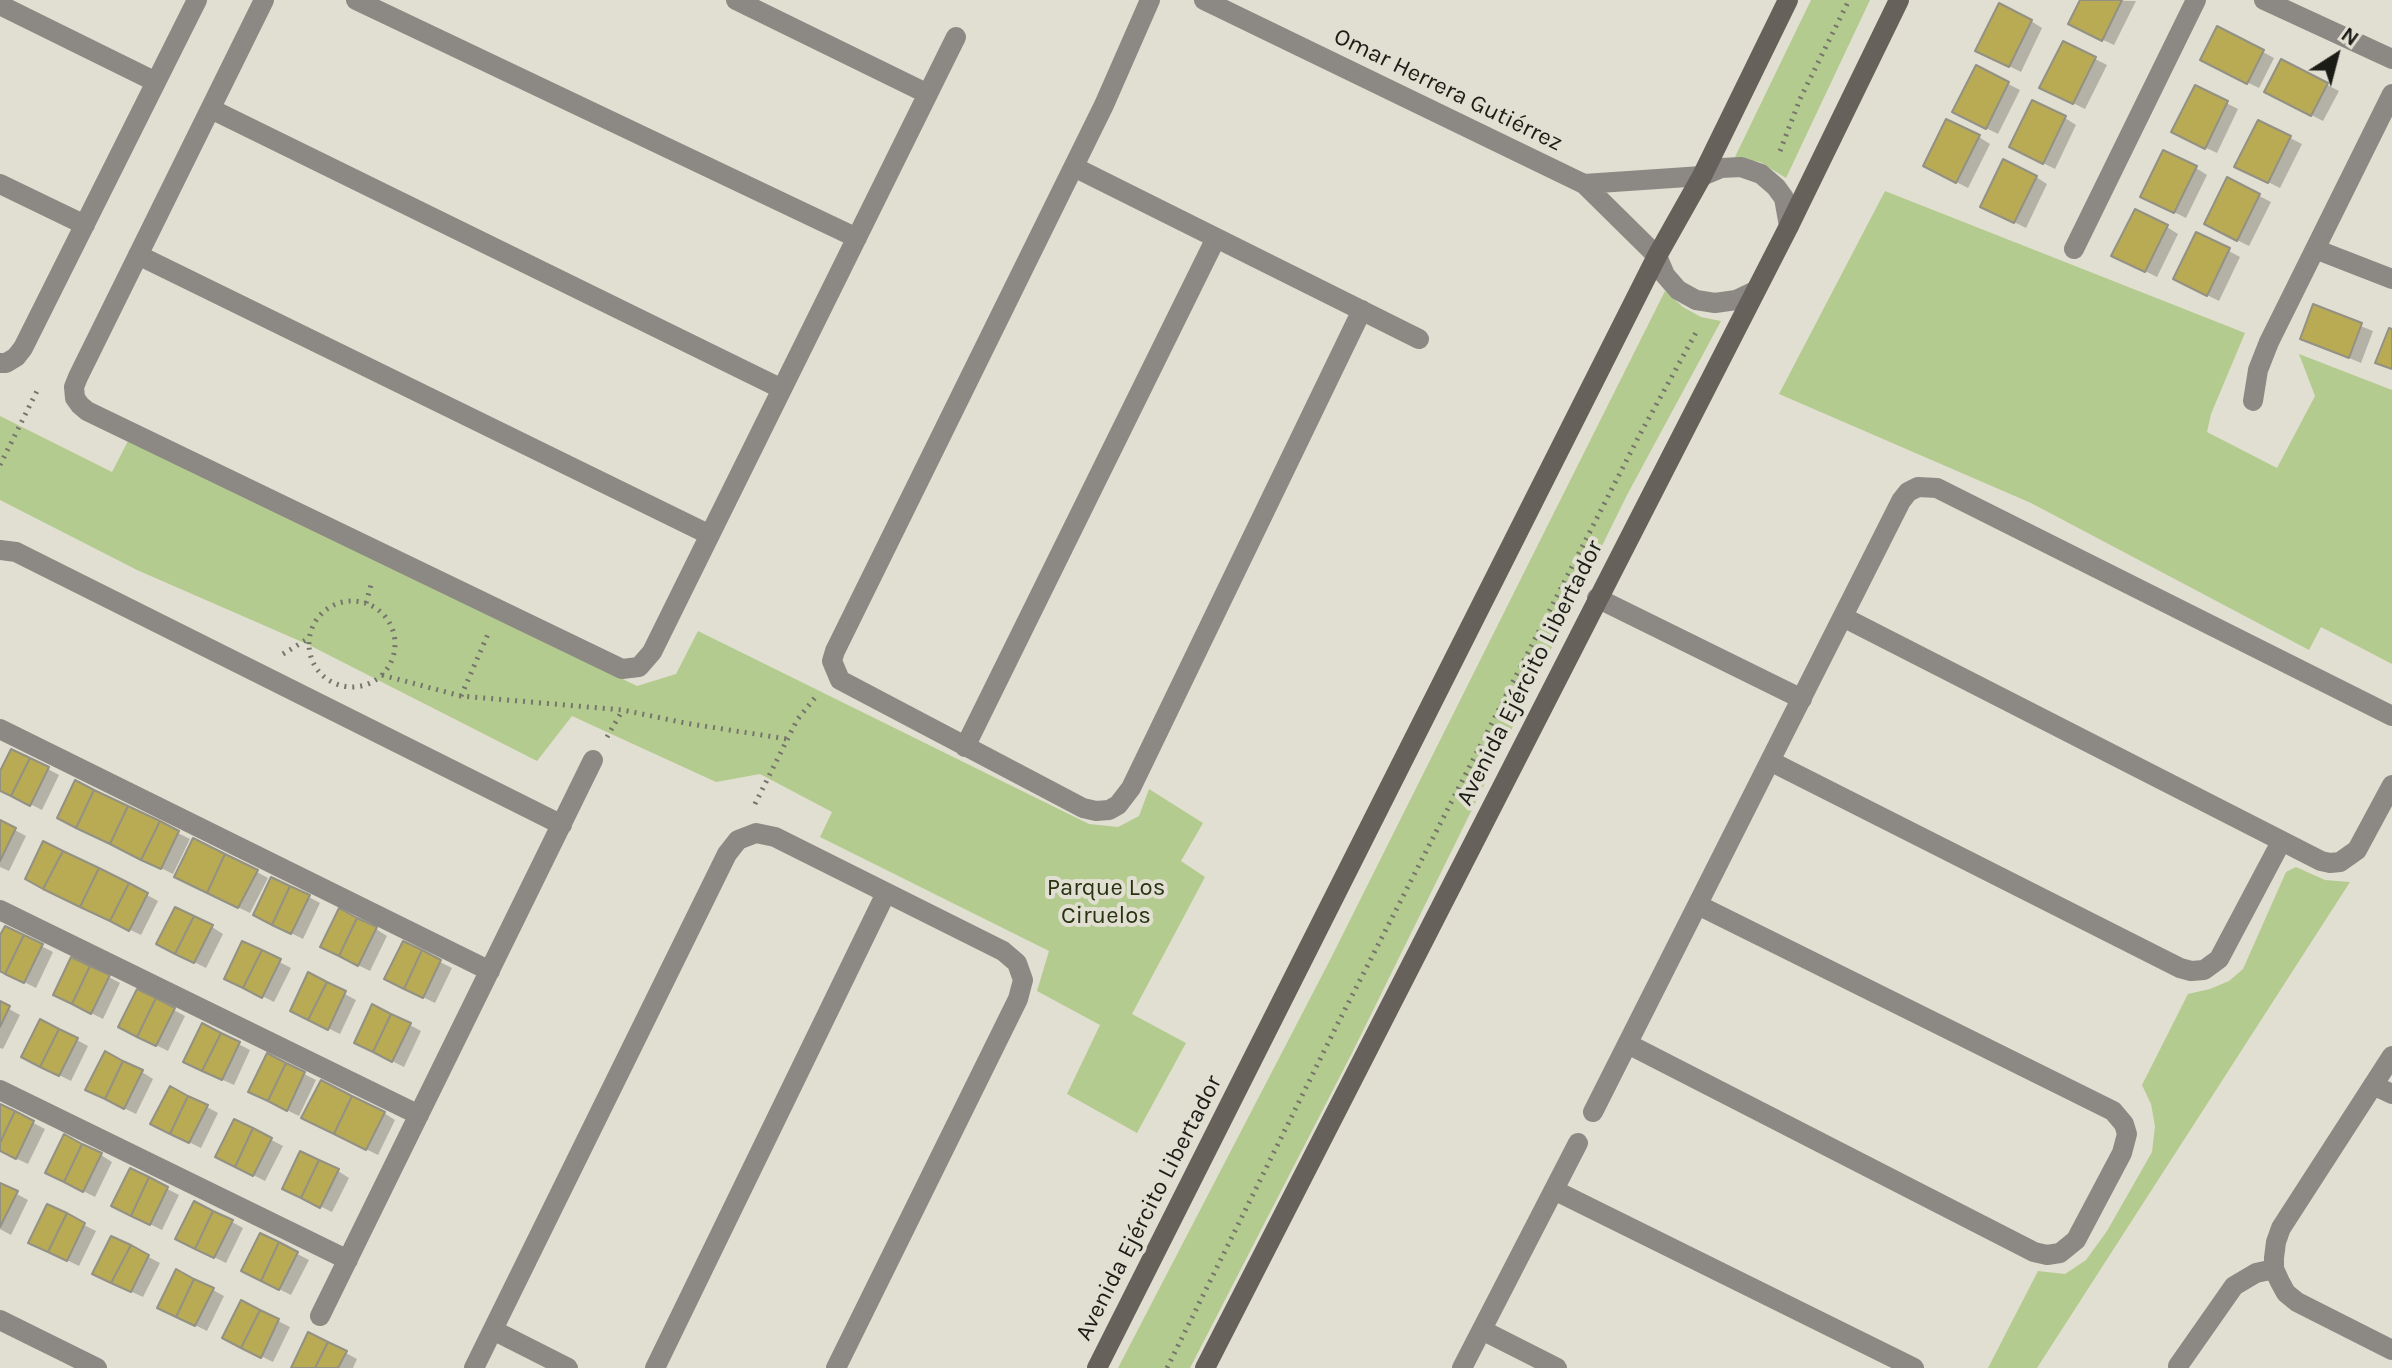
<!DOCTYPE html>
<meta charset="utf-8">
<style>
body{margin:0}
#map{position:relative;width:2392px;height:1368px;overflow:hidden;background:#e1dfd1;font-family:Karla,sans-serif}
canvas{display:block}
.north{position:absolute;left:2296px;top:16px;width:80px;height:80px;-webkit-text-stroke:6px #e1dfd1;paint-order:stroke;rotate:36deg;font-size:22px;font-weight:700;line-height:32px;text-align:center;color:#1c1c17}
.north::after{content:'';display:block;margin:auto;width:28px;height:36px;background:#1c1c17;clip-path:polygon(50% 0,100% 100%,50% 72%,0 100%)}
</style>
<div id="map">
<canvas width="2392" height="1368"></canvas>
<div class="north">N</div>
</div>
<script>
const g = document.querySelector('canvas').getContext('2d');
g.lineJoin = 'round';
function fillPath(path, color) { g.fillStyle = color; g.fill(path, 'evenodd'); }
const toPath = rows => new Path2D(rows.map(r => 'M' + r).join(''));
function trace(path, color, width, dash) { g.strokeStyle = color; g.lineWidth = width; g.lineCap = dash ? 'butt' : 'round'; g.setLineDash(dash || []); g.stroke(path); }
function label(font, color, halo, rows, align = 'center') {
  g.font = font + ' Karla,sans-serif'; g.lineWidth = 8; g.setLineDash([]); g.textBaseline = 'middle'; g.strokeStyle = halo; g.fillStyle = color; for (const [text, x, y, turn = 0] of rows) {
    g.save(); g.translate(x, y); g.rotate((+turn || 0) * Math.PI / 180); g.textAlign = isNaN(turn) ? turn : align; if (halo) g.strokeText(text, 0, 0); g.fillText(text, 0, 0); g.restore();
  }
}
const green = toPath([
 [1811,0,1870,0,1786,178,1760,162,1734,159],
 [1885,191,2245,333,2211,414,2207,432,2277,468,2315,396,2299,354,2392,390,2392,664,2321,627,2309,650,2031,503,1779,394],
 [1665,291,1683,307,1701,317,1721,321,1627,495,1353,1051,1190,1368,1118,1368,1330,960],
 [0,416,112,472,128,441,637,686,676,674,698,631,1089,824,1118,827,1139,816,1149,789,1203,823,1181,861,1205,877,1132,1014,1186,1043,1137,1133,1067,1094,1100,1025,1037,991,1049,951,820,837,832,812,760,774,716,782,572,716,537,761,309,645,137,570,0,500],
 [2296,867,2325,880,2350,882,2037,1368,1988,1368,2038,1271,2065,1274,2086,1260,2107,1231,2152,1152,2155,1126,2151,1104,2142,1085,2188,994,2210,989,2229,981,2243,969,2286,872]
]);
const shadow = toPath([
 [2083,0,2136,1,2114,45,2082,30],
 [2031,21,2042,28,2021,72,1989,56],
 [2064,43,2107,65,2085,109,2053,93],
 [2263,52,2274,58,2259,88,2214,66],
 [2282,62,2339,91,2323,121,2278,98],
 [1976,68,2020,90,1998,134,1966,118],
 [2196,88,2238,109,2217,153,2185,138],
 [2065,118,2076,125,2055,169,2023,153],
 [2259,122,2302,144,2280,188,2248,172],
 [1979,137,1990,144,1968,188,1937,172],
 [2196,168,2207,175,2186,218,2154,202],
 [2036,177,2047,184,2026,228,1994,212],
 [2228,180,2271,202,2249,246,2217,230],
 [2167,227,2178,234,2157,277,2125,261],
 [2197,234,2240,257,2219,301,2187,285],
 [2314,307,2373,331,2361,363,2302,338],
 [48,769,59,775,42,810,0,789,0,775],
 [76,783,190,839,173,874,71,824],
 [0,822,26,836,9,871,0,867],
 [257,872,268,878,250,913,188,883],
 [38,885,147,895,158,901,141,935],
 [309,897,320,903,303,939,267,921],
 [212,927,223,934,206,968,170,950],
 [6,928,53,952,36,988,0,970,0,940],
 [376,929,387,936,370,971,334,953],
 [243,943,291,968,274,1002,238,984],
 [404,944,452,968,435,1003,398,985],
 [309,975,356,1000,340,1034,303,1016],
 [109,977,120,983,103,1019,67,1001],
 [0,1004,20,1015,3,1049,0,1048],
 [174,1010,185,1016,168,1051,132,1033],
 [410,1025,421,1031,404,1067,368,1049],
 [203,1026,250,1050,234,1085,197,1068],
 [77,1040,88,1046,71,1081,35,1063],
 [268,1056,316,1080,299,1116,262,1098],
 [142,1072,153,1079,136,1114,99,1096],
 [0,1106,45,1129,28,1164,0,1151],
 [207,1107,218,1113,201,1148,164,1130],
 [384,1113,395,1120,378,1155,315,1124],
 [235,1121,283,1146,265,1181,229,1163],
 [101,1155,112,1162,95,1197,59,1179],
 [131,1170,179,1195,162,1230,125,1212],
 [338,1171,349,1178,332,1212,295,1194],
 [0,1185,28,1200,11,1235,0,1229],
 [48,1207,96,1231,79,1266,42,1248],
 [232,1222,243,1228,226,1263,189,1245],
 [261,1235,309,1260,291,1295,255,1277],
 [112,1238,160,1263,143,1297,106,1280],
 [213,1290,224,1296,207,1331,171,1313],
 [242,1303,290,1327,273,1362,236,1344],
 [346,1353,357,1359,353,1368,293,1368]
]);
const building = toPath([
 [2080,0,2122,0,2102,41,2068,24,2080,0],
 [1999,3,2032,20,2009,67,1975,51,1999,3],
 [2217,26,2264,50,2247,84,2200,60,2217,26],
 [2063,41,2096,57,2073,104,2039,88,2063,41],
 [2281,59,2328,83,2311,116,2264,92,2281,59],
 [1976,65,2009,82,1986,129,1952,112,1976,65],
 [2195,85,2228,101,2205,149,2171,132,2195,85],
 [2032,100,2066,116,2043,164,2009,147,2032,100],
 [1946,119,1980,135,1956,183,1923,166,1946,119],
 [2258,120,2291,136,2268,183,2234,167,2258,120],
 [2163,150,2197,166,2174,213,2140,197,2163,150],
 [2003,159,2037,176,2014,223,1980,207,2003,159],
 [2227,177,2260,194,2237,241,2204,224,2227,177],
 [2135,209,2168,225,2145,272,2111,256,2135,209],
 [2196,232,2230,248,2207,296,2173,279,2196,232],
 [2313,304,2362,323,2349,358,2300,339,2313,304],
 [2389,328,2392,329,2392,369,2375,363,2389,328],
 [11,749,30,758,11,796,0,791,0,771,11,749],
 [30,758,49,767,30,806,11,796,30,758],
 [75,780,94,790,76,828,57,818,75,780],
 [94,790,128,806,110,844,76,828,94,790],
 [128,806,160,821,141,860,110,844,128,806],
 [0,820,16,828,0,861,0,820],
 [160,821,179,831,161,869,141,860,160,821],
 [193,838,225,854,207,893,174,877,193,838],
 [43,841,63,851,43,889,25,879,43,841],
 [63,851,99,868,80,907,43,889,63,851],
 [225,854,258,870,238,908,207,893,225,854],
 [99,868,129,883,110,921,80,907,99,868],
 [271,877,290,886,272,925,253,915,271,877],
 [129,883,148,893,129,931,110,921,129,883],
 [290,886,310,895,291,934,272,925,290,886],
 [175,907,194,916,175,954,156,944,175,907],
 [339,908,357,918,339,956,320,947,339,908],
 [194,916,213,925,194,963,175,954,194,916],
 [357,918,377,927,358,966,339,956,357,918],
 [5,926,24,935,5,974,0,971,0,935,5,926],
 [24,935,43,944,24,983,5,974,24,935],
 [242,941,262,950,243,988,224,979,242,941],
 [403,941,422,950,404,989,384,979,403,941],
 [262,950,281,959,262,998,243,988,262,950],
 [422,950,441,960,423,998,404,989,422,950],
 [71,957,90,966,72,1004,53,995,71,957],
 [90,966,110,975,91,1014,72,1004,90,966],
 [308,972,327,982,308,1020,290,1011,308,972],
 [327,982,346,991,328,1030,308,1020,327,982],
 [137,989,156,998,137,1037,118,1027,137,989],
 [156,998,175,1008,156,1046,137,1037,156,998],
 [0,1001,10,1006,0,1027,0,1001],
 [372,1004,391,1014,373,1052,354,1043,372,1004],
 [391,1014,411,1023,392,1062,373,1052,391,1014],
 [40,1019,59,1029,40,1067,21,1057,40,1019],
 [202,1023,221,1033,202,1071,183,1062,202,1023],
 [59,1029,78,1038,59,1076,40,1067,59,1029],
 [221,1033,240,1042,222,1080,202,1071,221,1033],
 [105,1051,123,1061,105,1099,85,1090,105,1051],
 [267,1053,286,1063,268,1101,248,1092,267,1053],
 [123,1061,143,1070,124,1109,105,1099,123,1061],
 [286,1063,305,1072,287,1111,268,1101,286,1063],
 [321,1080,352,1096,334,1134,301,1118,321,1080],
 [170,1086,188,1096,170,1134,150,1124,170,1086],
 [188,1096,208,1105,189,1143,170,1134,188,1096],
 [352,1096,385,1112,366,1150,334,1134,352,1096],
 [0,1104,15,1111,0,1143,0,1104],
 [15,1111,34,1121,16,1159,0,1151,0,1143,15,1111],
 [234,1119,253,1128,235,1167,215,1157,234,1119],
 [253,1128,272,1138,253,1176,235,1167,253,1128],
 [64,1134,82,1144,64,1182,45,1173,64,1134],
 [82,1144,102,1153,83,1192,64,1182,82,1144],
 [300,1151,319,1160,301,1198,282,1189,300,1151],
 [319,1160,339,1169,320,1208,301,1198,319,1160],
 [130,1168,149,1177,131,1216,111,1206,130,1168],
 [149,1177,168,1187,150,1225,131,1216,149,1177],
 [0,1183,18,1191,0,1227,0,1183],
 [194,1201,213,1211,195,1249,175,1239,194,1201],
 [47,1204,67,1213,48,1252,28,1243,47,1204],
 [213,1211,233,1220,214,1258,195,1249,213,1211],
 [67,1213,85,1223,67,1261,48,1252,67,1213],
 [260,1233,279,1242,261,1281,241,1271,260,1233],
 [111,1236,131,1245,111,1283,92,1274,111,1236],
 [279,1242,298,1252,279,1290,261,1281,279,1242],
 [131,1245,149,1255,131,1292,111,1283,131,1245],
 [176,1269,194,1279,176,1317,157,1308,176,1269],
 [194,1279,214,1288,195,1326,176,1317,194,1279],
 [241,1300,260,1310,241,1348,222,1338,241,1300],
 [260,1310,279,1319,261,1358,241,1348,260,1310],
 [308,1332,328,1342,315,1368,291,1368,308,1332],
 [328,1342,347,1351,338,1368,315,1368,328,1342]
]);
const path = toPath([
 [1780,151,1800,99,1849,0],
 [0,465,39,387],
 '309 644a43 43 0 1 1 86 0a43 43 0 1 1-86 0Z',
 [366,603,372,581],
 [283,654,309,638],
 [382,675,461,696,623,710,685,723,787,739],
 [461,696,488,634],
 [607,737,622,711],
 [755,804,797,720,817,695],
 [1167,1368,1337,1025,1639,436,1698,329]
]);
const minor = toPath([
 [264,0,78,377,74,387,75,398,80,405,87,411,622,669,639,667,652,652,956,37],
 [356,0,857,238],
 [736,0,928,94],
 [1150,0,1104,105,835,651,832,661,840,680,1083,808,1096,811,1109,810,1118,805,1131,788,1362,310],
 [2264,0,2392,59],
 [0,5,156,82],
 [211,109,782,389],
 [1074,167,1419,339],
 [0,184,85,225],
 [2074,249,2196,0],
 [2315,249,2392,279],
 [138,255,710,535],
 [0,363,6,363,16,357,23,348,197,0],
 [2253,401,2258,370,2269,342,2392,94],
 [0,550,16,552,562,825],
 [1597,598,1802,699],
 [1843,617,2321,861,2330,863,2340,862,2357,850,2392,785],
 [0,729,490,971],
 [965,747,1216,238],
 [1770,761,2180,968,2191,971,2204,970,2219,959,2281,842],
 [0,910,419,1115],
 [1628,1044,2034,1252,2047,1255,2060,1253,2076,1240,2122,1153,2127,1134,2124,1124,2113,1111,1698,905],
 [2392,1056,2281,1228,2276,1242,2274,1258,2274,1269,2280,1282,2286,1293,2297,1302,2392,1350],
 [2373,1085,2392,1094],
 [0,1090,348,1260],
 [1593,1112,1901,501,1908,492,1918,487,1937,488,2392,716],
 [1554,1190,1914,1368],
 [320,1316,593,760],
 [0,1320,97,1368],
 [493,1330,568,1368],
 [1482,1330,1557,1368],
 [2178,1366,2234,1286,2256,1273,2274,1269],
 [474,1368,727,854,738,840,756,833,775,837,1003,951,1017,963,1023,980,1018,999,836,1368],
 [655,1368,886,893],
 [1462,1368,1578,1143]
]);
const tertiary = toPath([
 [1204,0,1584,184,1657,256,1665,275,1678,290,1696,300,1715,303,1736,300,1755,291],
 [1584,184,1702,176,1721,168,1741,167,1761,174,1776,187,1784,198,1789,226]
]);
const secondary = toPath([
 [1097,1368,1657,256,1702,176,1788,0],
 [1205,1368,1789,226,1899,0]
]);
const streetNames = [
 ["Omar Herrera Gutiérrez",1448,90,26],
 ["Avenida Ejército Libertador",1530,673,-63],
 ["Avenida Ejército Libertador",1149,1208,-63]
];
const parkNames = [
 ["Parque Los",1106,888],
 ["Ciruelos",1106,916]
];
fillPath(green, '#b4cb8f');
fillPath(shadow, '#0003');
fillPath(building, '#b9aa54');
trace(building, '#939184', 2);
trace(path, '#76756c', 5, [2, 6]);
trace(minor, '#8c8984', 20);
trace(tertiary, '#8c8984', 20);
trace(secondary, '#66615a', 20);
label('24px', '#1c1c17', '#e1dfd1', streetNames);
label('24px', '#283312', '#e1dfd1', parkNames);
</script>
